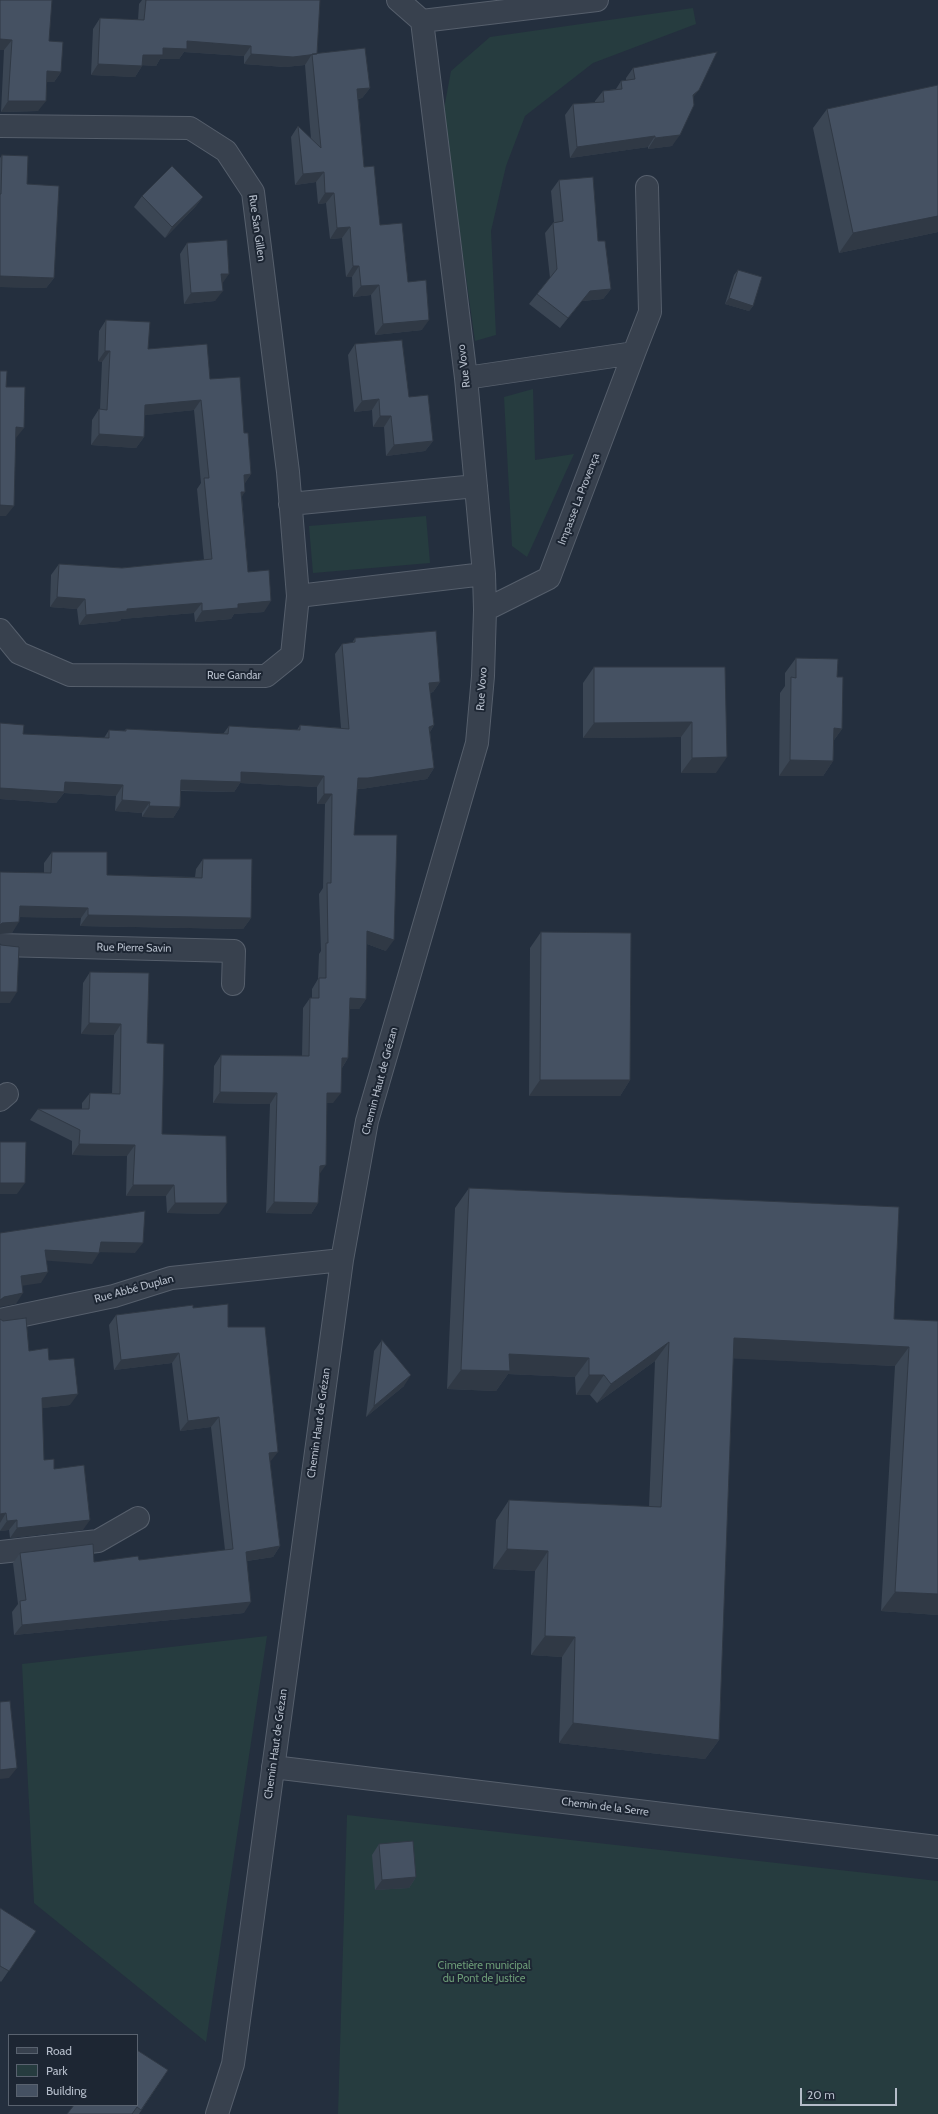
<!DOCTYPE html>
<meta charset="utf-8">
<style>
body{margin:0}
#map{position:relative;width:938px;height:2114px;overflow:hidden;background:#242f3e;font-family:Cabin,sans-serif}
canvas{display:block}
.legend{position:absolute;left:8px;top:2034px;width:130px;height:72px;box-sizing:border-box;background:#1d2633;border:1px solid #59626f;margin:0;padding:5px 7px;list-style:none;font-size:12px;color:#b4bcc9}
.legend li{display:flex;align-items:center;gap:8px;height:20px}
.legend b{width:20px;border:1px solid #59626f}
.scale{position:absolute;left:800px;top:2088px;width:97px;height:18px;box-sizing:border-box;border:2px solid #b4bcc9;border-top:0;padding-left:5px;font-size:12px;line-height:14px;white-space:nowrap;color:#b4bcc9;-webkit-text-stroke:3px #1d2633;paint-order:stroke}
</style>
<div id="map">
<canvas width="938" height="2114"></canvas>
<ul class="legend">
<li><b style="height:5px;background:#38414e"></b>Road</li>
<li><b style="height:11px;background:#263c3f"></b>Park</li>
<li><b style="height:11px;background:#455162"></b>Building</li>
</ul>
<div class="scale">20 m</div>
</div>
<script>
const g = document.querySelector('canvas').getContext('2d');
g.lineJoin = 'round';
function fillPath(path, color) { g.fillStyle = color; g.fill(path, 'evenodd'); }
const toPath = rows => new Path2D(rows.map(r => 'M' + r).join(''));
function trace(path, color, width, dash) { g.strokeStyle = color; g.lineWidth = width; g.lineCap = dash ? 'butt' : 'round'; g.setLineDash(dash || []); g.stroke(path); }
function label(font, color, halo, rows, align = 'center') {
  g.font = font + ' Cabin,sans-serif'; g.lineWidth = 4; g.setLineDash([]); g.textBaseline = 'middle'; g.strokeStyle = halo; g.fillStyle = color; for (const [text, x, y, turn = 0] of rows) {
    g.save(); g.translate(x, y); g.rotate((+turn || 0) * Math.PI / 180); g.textAlign = isNaN(turn) ? turn : align; if (halo) g.strokeText(text, 0, 0); g.fillText(text, 0, 0); g.restore();
  }
}
const green = toPath([
 [693,8,696,24,593,63,525,116,506,166,491,231,496,335,475,341,443,114,451,71,490,37],
 [533,389,535,460,574,454,527,557,512,546,504,397],
 [426,516,430,563,313,573,309,526],
 [267,1636,206,2042,34,1903,22,1664],
 [347,1815,938,1881,938,2114,338,2114]
]);
const street = toPath([
 [422,21,597,0],
 [0,126,190,128,226,151,253,192,288,472,298,596,292,655,266,676,70,675,19,653,0,630],
 [466,378,634,353,650,312,647,187],
 [290,504,476,486],
 [298,596,484,574],
 [485,610,549,578,634,353],
 [0,945,234,951,233,984],
 [0,1100,7,1094],
 [0,1320,114,1296,171,1278,342,1260],
 [0,1552,98,1541,138,1518],
 [273,1767,938,1847],
 [217,2114,233,2064,342,1260,367,1121,477,743,483,676,485,610,484,574,466,378,422,21,398,0]
]);
const wall = toPath([
 [0,0,49,41,61,72,54,82,47,82,38,111,1,112,4,50],
 [142,0,320,0,317,54,370,88,362,98,358,99,364,167,380,225,408,282,422,330,375,335,371,295,353,297,352,277,346,277,342,238,330,239,326,203,318,204,316,182,295,185,291,137,298,126,311,139,305,65,285,67,244,64,244,56,184,52,179,59,160,59,156,66,142,65,142,66,135,77,91,75,93,29,100,18,138,20,139,4],
 [633,68,693,98,672,146,648,149,648,147,570,158,565,115,573,104,595,103,595,101,603,91,616,89,621,81,626,80,626,78],
 [827,109,938,232,839,253,813,128],
 [2,155,27,184,54,278,46,288,0,287,0,158],
 [559,180,598,241,611,289,603,299,582,301,560,328,529,304,537,294,550,278,545,233,553,223,554,222,551,191],
 [142,196,203,197,195,207,165,238,134,207],
 [187,243,222,284,215,301,184,304,180,254],
 [738,270,753,306,749,311,725,304,734,275],
 [106,320,148,349,210,379,244,433,251,474,244,484,242,497,248,572,264,612,234,614,231,619,195,622,194,613,121,619,120,621,79,625,77,609,50,607,51,575,59,564,122,568,204,560,197,489,201,483,194,410,145,415,144,437,136,448,91,445,92,420,99,409,100,409,102,362,98,361,99,331],
 [355,344,409,397,433,441,425,451,386,456,384,427,373,427,372,410,354,412,348,355],
 [355,638,440,682,433,692,430,693,434,725,430,732,434,768,427,779,361,789,357,789,354,835,386,951,367,944,366,999,359,1009,350,1009,348,1058,342,1068,333,1103,326,1103,319,1174,318,1203,311,1214,266,1213,270,1104,213,1103,214,1066,221,1055,302,1056,303,1008,310,998,312,998,312,989,318,979,319,954,321,951,319,894,323,888,325,804,317,804,317,787,240,783,234,792,181,791,180,807,173,818,142,817,142,813,115,811,116,796,64,793,56,803,0,799,0,723,23,734,104,738,109,730,124,731,126,729,223,734,229,726,297,730,300,725,341,728,335,654,342,644,352,643],
 [796,658,837,677,842,729,834,740,833,761,823,776,779,776,780,693,785,686,785,673],
 [594,667,725,667,716,773,681,773,681,737,583,738,583,683],
 [52,852,107,875,195,877,196,869,203,859,251,918,243,929,80,926,81,918,20,917,12,933,0,934,44,873,44,863],
 [541,932,630,1080,620,1096,529,1096,530,948],
 [90,972,147,1043,162,1134,219,1214,167,1213,166,1196,126,1196,127,1156,72,1155,72,1141,30,1120,38,1109,82,1109,82,1103,90,1093,112,1093,114,1035,81,1034,83,983],
 [469,1188,894,1319,938,1321,938,1615,881,1611,895,1366,733,1358,719,1740,705,1759,559,1743,562,1657,531,1655,535,1571,493,1569,496,1520,509,1500,649,1507,655,1361,597,1403,590,1395,576,1395,575,1377,508,1374,496,1391,447,1389,455,1208],
 [193,1308,228,1327,270,1462,280,1546,273,1557,247,1561,244,1613,14,1635,12,1612,18,1604,13,1563,20,1553,94,1562,139,1560,225,1550,211,1427,180,1431,172,1363,114,1370,109,1325,116,1315],
 [0,1319,29,1351,49,1360,70,1405,42,1408,44,1460,54,1469,83,1530,10,1538,9,1530,0,1531],
 [382,1340,404,1386,366,1417,374,1351],
 [379,1844,416,1877,409,1888,375,1890,372,1855],
 [0,1908,36,1931,1,1982,0,1981],
 [168,2070,139,2114,67,2114]
]);
const shadedWall = toPath([
 [0,39,12,40,4,50,0,50],
 [187,41,251,46,244,56,184,52,179,59,160,59,156,66,135,65,143,55],
 [251,54,317,54,312,54,305,65,285,67,244,64],
 [98,64,142,66,135,77,91,75],
 [47,71,61,72,54,82,40,82],
 [370,88,362,98,349,100,357,89],
 [699,90,691,100,693,95],
 [8,101,46,101,38,111,1,112],
 [680,135,672,146,648,149,655,138],
 [655,136,648,147,570,158,577,147],
 [324,172,316,182,295,185,303,174],
 [325,193,334,193,326,203,318,204],
 [203,197,195,207,165,238,172,227],
 [938,216,938,232,839,253,853,233],
 [350,227,342,238,330,239,337,228],
 [353,266,359,266,352,277,346,277],
 [221,274,229,274,222,284],
 [0,276,54,278,46,288,0,287],
 [379,285,371,295,353,297,361,286],
 [611,289,603,299,582,301,560,328,568,318,590,291],
 [223,291,215,301,184,304,191,293],
 [729,298,753,306,749,311,725,304],
 [429,320,422,330,375,335,383,324],
 [105,351,110,351,102,362,98,361],
 [379,399,372,410,354,412,362,401],
 [201,400,194,410,138,416,145,405],
 [380,416,391,416,384,427,373,427],
 [16,427,24,428,16,438],
 [99,434,144,437,136,448,91,445],
 [433,441,425,451,386,456,394,445],
 [251,474,244,485,244,475],
 [241,492,245,492,238,502],
 [0,505,14,506,6,516,0,516],
 [57,597,85,599,77,609,50,607],
 [271,601,264,612,234,614,231,619,195,622,202,611,238,604],
 [202,603,194,613,121,619,120,621,79,625,86,615,127,609],
 [440,682,433,692,421,694,429,683],
 [692,722,681,737,583,738,594,723],
 [434,725,427,736,429,727],
 [834,728,842,729,831,744],
 [727,757,716,773,681,773,692,758],
 [790,760,833,761,823,776,779,776],
 [434,768,427,779,361,789,350,788,358,778],
 [241,772,324,776,317,787,240,783,234,792,174,790,181,780],
 [65,782,123,785,116,796,64,793,56,803,0,799,0,788],
 [324,794,332,794,325,804,317,804],
 [122,800,150,802,142,813,115,811],
 [149,806,180,807,173,818,142,817],
 [20,906,88,908,81,918,12,917],
 [88,915,251,918,243,929,80,926],
 [19,922,12,933,0,934,0,925,2,923],
 [367,931,394,940,386,951,359,941],
 [0,992,17,992,10,1003,0,1003],
 [350,998,366,999,359,1009,343,1009],
 [89,1023,121,1024,114,1035,81,1034],
 [342,1058,348,1058,341,1069],
 [540,1080,630,1080,620,1096,529,1096],
 [220,1092,277,1093,270,1104,213,1103],
 [327,1093,341,1093,333,1103,319,1103],
 [79,1144,135,1145,127,1156,72,1155],
 [326,1165,318,1176,320,1166],
 [0,1183,25,1183,17,1194,0,1194],
 [133,1185,174,1185,166,1196,126,1196],
 [274,1202,318,1203,311,1214,266,1213],
 [175,1203,227,1203,219,1214,167,1213],
 [101,1242,143,1243,135,1253,94,1252],
 [45,1250,99,1253,92,1264,38,1260],
 [48,1272,41,1283,14,1287,21,1276],
 [23,1293,16,1304,0,1307,0,1300,4,1297],
 [734,1338,909,1347,895,1366,721,1358],
 [669,1342,655,1361,597,1403,611,1384],
 [179,1353,172,1363,114,1370,121,1360],
 [509,1354,589,1358,575,1377,508,1374,496,1391,447,1389,461,1370],
 [411,1375,404,1386,366,1417,374,1406],
 [589,1375,604,1375,590,1395,576,1395],
 [78,1394,70,1405,34,1409,42,1398],
 [219,1417,211,1427,180,1431,188,1421],
 [278,1452,270,1462,261,1463,269,1453],
 [6,1513,0,1523,0,1514],
 [17,1520,9,1530,0,1531,7,1521],
 [90,1520,83,1530,10,1538,17,1528],
 [280,1546,273,1557,239,1562,246,1552],
 [507,1549,548,1551,535,1571,493,1569],
 [895,1592,938,1594,938,1615,881,1611],
 [251,1602,244,1613,14,1635,22,1625],
 [545,1636,575,1637,562,1657,531,1655],
 [573,1723,719,1740,705,1759,559,1743],
 [17,1768,9,1778,0,1779,0,1770],
 [416,1877,409,1888,375,1890,382,1880]
]);
const building = toPath([
 [0,0,52,0,49,41,63,42,61,72,47,71,46,101,8,101,12,40,0,39,0,0],
 [146,0,320,0,317,54,293,57,251,54,251,46,187,41,187,49,163,48,163,55,143,55,142,66,98,64,100,18,144,20,146,0],
 [365,48,370,88,357,89,364,167,374,166,380,225,402,223,408,282,426,280,429,320,383,324,379,285,361,286,359,266,353,266,350,227,337,228,334,193,325,193,324,172,303,174,298,126,321,148,312,54,365,48],
 [717,52,699,90,693,95,694,105,680,135,655,138,655,136,577,147,573,104,604,102,603,91,622,89,621,81,635,79,633,68,717,52],
 [938,85,938,216,853,233,827,109,938,85],
 [2,155,28,156,27,184,59,186,54,278,0,276,0,194,1,194,2,155],
 [172,166,203,197,172,227,142,196,172,166],
 [593,177,598,241,605,241,611,289,590,291,568,318,537,294,557,269,553,223,563,221,559,180,593,177],
 [227,240,229,274,221,274,223,291,191,293,187,243,227,240],
 [738,270,762,277,753,306,729,298,738,270],
 [106,320,150,322,148,349,207,344,210,379,240,377,244,433,248,433,251,474,244,475,245,492,241,492,248,572,269,570,271,601,238,604,238,608,202,611,202,603,127,609,127,611,86,615,85,599,57,597,59,564,122,568,212,559,204,478,209,478,201,400,145,405,144,437,99,434,99,409,107,410,110,351,105,351,106,320],
 [402,340,409,397,428,395,433,441,394,445,391,416,380,416,379,399,362,401,355,344,402,340],
 [0,371,7,371,6,387,25,387,24,428,16,427,14,506,0,505,0,371],
 [436,631,440,682,429,683,434,725,429,727,434,768,368,778,358,778,354,835,397,835,394,940,367,931,366,999,350,998,348,1058,342,1058,341,1093,327,1093,326,1165,320,1166,318,1203,274,1202,277,1093,220,1092,221,1055,309,1056,310,998,319,998,319,978,326,978,326,943,328,943,327,883,331,883,332,794,324,794,324,776,241,772,241,782,181,780,180,807,149,806,150,802,122,800,123,785,65,782,64,792,0,788,0,723,24,725,23,734,109,738,109,730,126,731,126,729,228,734,229,726,300,730,300,725,349,729,342,644,355,642,355,638,436,631],
 [796,658,838,659,837,677,843,677,842,729,834,728,833,761,790,760,791,677,796,678,796,658],
 [594,667,725,667,727,757,692,758,692,722,594,723,594,667],
 [52,852,107,852,107,875,202,878,203,859,252,859,251,918,88,915,88,908,20,906,19,922,2,923,0,925,0,872,51,873,52,852],
 [541,932,631,933,630,1080,540,1080,541,932],
 [0,944,1,945,19,947,17,992,0,992,0,944],
 [90,972,149,973,147,1043,164,1044,162,1134,226,1136,227,1203,175,1203,174,1185,133,1185,135,1145,79,1144,80,1130,38,1109,89,1109,90,1093,120,1094,121,1024,89,1023,90,972],
 [0,1142,26,1142,25,1183,0,1183,0,1142],
 [469,1188,899,1207,894,1319,938,1321,938,1594,895,1592,909,1347,734,1338,719,1740,573,1723,575,1637,545,1636,548,1551,507,1549,509,1500,661,1507,669,1342,611,1384,604,1375,589,1375,589,1358,509,1354,510,1371,461,1370,469,1188],
 [145,1211,143,1243,101,1242,99,1253,45,1250,48,1272,21,1276,23,1293,4,1297,0,1300,0,1233,145,1211],
 [228,1304,228,1327,265,1327,278,1452,269,1453,280,1546,246,1552,251,1602,22,1625,20,1601,26,1600,20,1553,93,1544,94,1562,138,1556,139,1560,233,1549,219,1417,188,1421,179,1353,121,1360,116,1315,193,1305,193,1308,228,1304],
 [26,1318,29,1351,48,1348,49,1360,74,1358,78,1394,42,1398,44,1460,54,1459,54,1469,84,1465,90,1520,17,1528,17,1520,7,1521,6,1513,0,1514,0,1319,3,1321,26,1318],
 [382,1340,411,1375,374,1406,382,1340],
 [10,1701,17,1768,0,1770,0,1702,10,1701],
 [413,1841,416,1877,382,1880,379,1844,413,1841],
 [0,1908,36,1931,9,1971,0,1966,0,1908],
 [137,2050,168,2070,141,2110,137,2107,132,2114,67,2114,74,2105,137,2105,137,2050]
]);
const streetNames = [
 ["Rue San Gillen",257,228,82],
 ["Rue Vovo",464,366,-97],
 ["Impasse La Provença",579,499,-69],
 ["Rue Gandar",234,676],
 ["Rue Vovo",482,689,-86],
 ["Rue Pierre Savin",134,948,1],
 ["Chemin Haut de Grézan",380,1081,-75],
 ["Rue Abbé Duplan",134,1289,-15],
 ["Chemin Haut de Grézan",319,1423,-82],
 ["Chemin Haut de Grézan",276,1744,-82],
 ["Chemin de la Serre",605,1807,7]
];
const parkNames = [
 ["Cimetière municipal",484,1966],
 ["du Pont de Justice",484,1979]
];
fillPath(green, '#263c3f');
trace(street, '#565f6c', 24);
trace(street, '#38414e', 22);
fillPath(wall, '#3b4654');
fillPath(shadedWall, '#303945');
fillPath(building, '#455162');
trace(building, '#303945', 1);
label('11px', '#b4bcc9', '#1d2633', streetNames);
label('11px', '#6b9a76', '#1d2633', parkNames);
</script>
